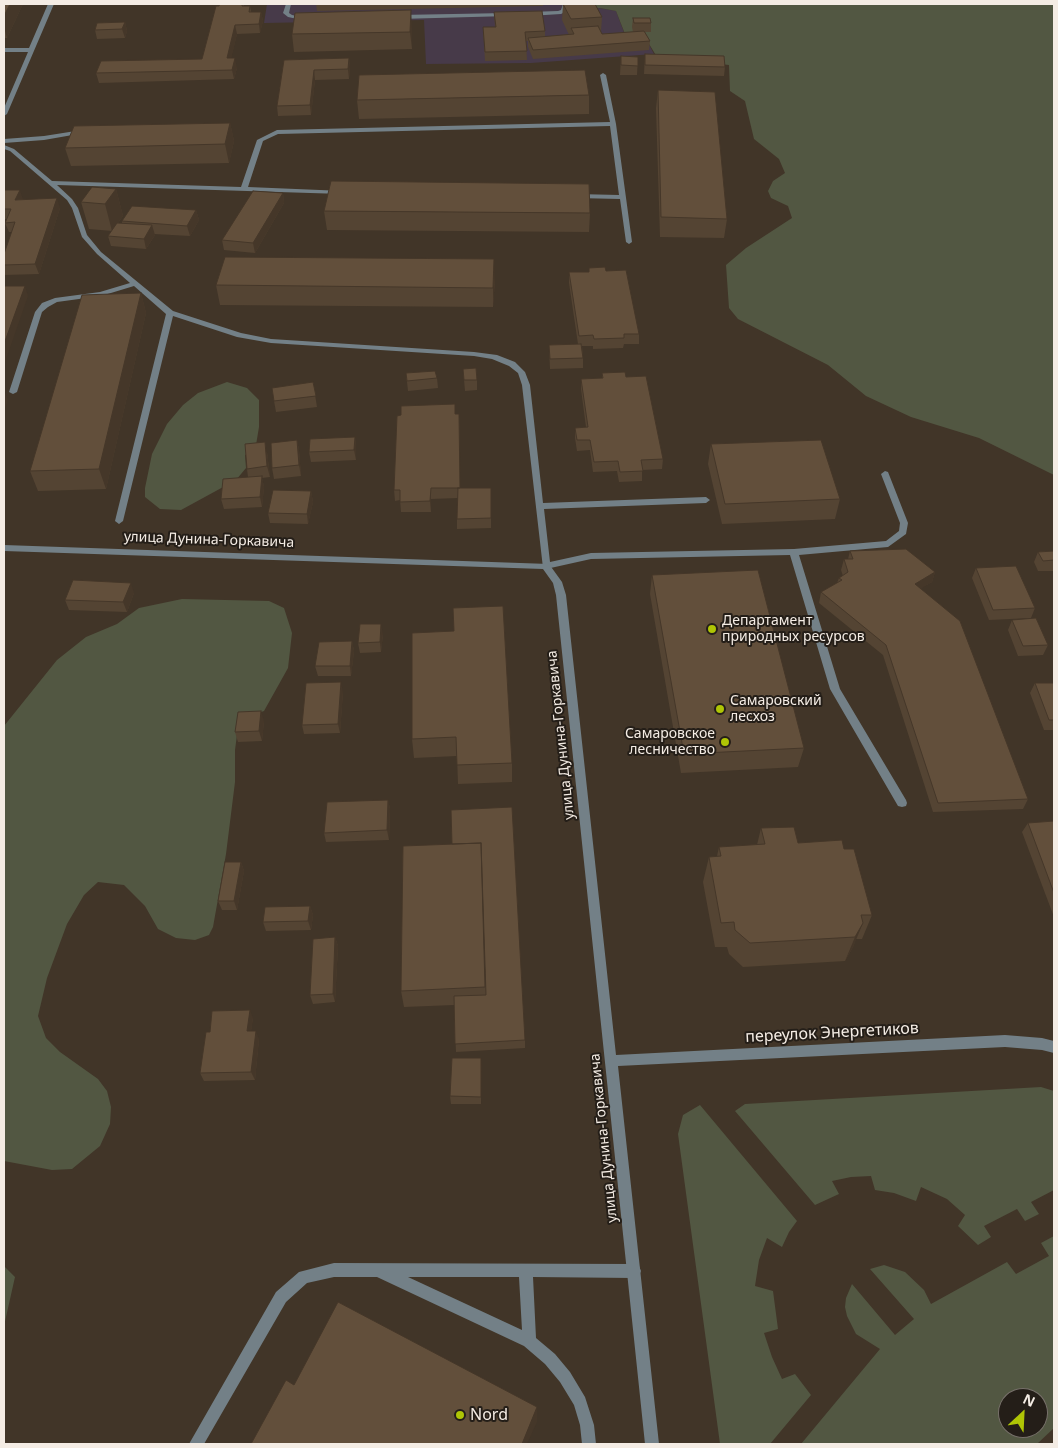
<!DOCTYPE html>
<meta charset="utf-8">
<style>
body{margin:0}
#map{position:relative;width:1058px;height:1448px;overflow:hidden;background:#413528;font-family:"Noto Sans",sans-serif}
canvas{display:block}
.frame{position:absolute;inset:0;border:5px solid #f4ece4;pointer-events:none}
.north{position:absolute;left:998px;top:1388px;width:50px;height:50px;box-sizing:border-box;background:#241e18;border:1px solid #77706a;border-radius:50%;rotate:25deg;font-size:14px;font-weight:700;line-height:20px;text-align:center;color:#f4ece4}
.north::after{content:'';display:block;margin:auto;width:18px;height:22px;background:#afc505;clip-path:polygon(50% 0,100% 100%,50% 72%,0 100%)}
</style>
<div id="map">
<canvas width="1058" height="1448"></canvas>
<div class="frame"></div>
<div class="north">N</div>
</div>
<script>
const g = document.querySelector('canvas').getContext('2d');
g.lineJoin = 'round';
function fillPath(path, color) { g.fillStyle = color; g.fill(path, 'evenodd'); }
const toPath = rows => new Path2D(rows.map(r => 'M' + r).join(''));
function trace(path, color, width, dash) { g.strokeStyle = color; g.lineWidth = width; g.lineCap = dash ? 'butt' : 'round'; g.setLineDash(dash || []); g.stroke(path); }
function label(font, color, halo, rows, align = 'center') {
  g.font = font + ' "Noto Sans",sans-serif'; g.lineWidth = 4; g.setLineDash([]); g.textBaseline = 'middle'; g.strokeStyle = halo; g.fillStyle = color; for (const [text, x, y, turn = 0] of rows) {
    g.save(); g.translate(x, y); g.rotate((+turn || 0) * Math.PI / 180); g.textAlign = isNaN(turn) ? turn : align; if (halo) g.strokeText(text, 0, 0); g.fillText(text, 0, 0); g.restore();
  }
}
const industrial = toPath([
 [267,4,576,4,578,9,600,8,616,11,625,35,646,39,654,54,531,63,426,64,424,20,264,23]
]);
const green = toPath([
 [576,4,1054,4,1054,475,979,438,911,417,866,396,828,365,738,319,729,308,726,265,746,248,792,218,788,206,771,198,768,191,773,181,785,173,779,159,754,139,745,101,730,91,729,65,657,57,646,39,625,34,616,11,600,8,577,9],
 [227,382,247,388,259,400,259,427,255,451,245,455,246,468,236,480,181,510,160,509,145,497,145,488,152,454,167,424,183,405,198,393],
 [182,599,269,601,284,608,292,633,288,668,264,711,239,720,235,750,235,782,226,854,213,927,209,935,195,940,176,938,158,929,145,906,124,885,98,882,84,895,67,924,47,978,38,1016,46,1038,60,1052,98,1079,107,1091,111,1107,110,1124,100,1146,72,1169,52,1170,4,1161,4,726,57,660,86,637,117,624,139,608],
 [1041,1087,1054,1091,1054,1190,1031,1202,1039,1214,1025,1221,1017,1209,984,1226,991,1237,978,1245,958,1226,965,1215,947,1199,921,1187,916,1201,894,1193,875,1190,871,1176,851,1177,832,1181,839,1194,815,1205,735,1111,745,1104],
 [700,1105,797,1221,789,1232,782,1247,767,1238,759,1260,755,1286,773,1291,778,1329,764,1333,772,1357,782,1379,795,1374,811,1395,770,1444,720,1444,678,1134,683,1115],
 [1054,1236,1054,1428,1037,1444,801,1444,880,1349,856,1334,847,1316,845,1307,846,1298,852,1284,895,1335,914,1319,870,1269,884,1265,905,1272,924,1290,931,1304,1007,1262,1016,1274,1049,1256,1041,1243],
 [1008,1398,1038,1398,1038,1428,1008,1428],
 [4,1266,15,1277,4,1326]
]);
const lane = toPath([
 [48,4,54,4,7,114,4,116,4,108,28,52,4,52,4,48,29,48,48,4],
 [286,4,291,4,289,13,292,15,310,19,307,21,288,17,283,13,286,4],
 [563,4,568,4,567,11,561,14,529,16,526,14,529,12,558,11,561,10,563,4],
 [507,13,509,14,509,16,399,19,396,17,399,15,507,13],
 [603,73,606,75,616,124,632,242,629,244,626,242,620,199,576,198,573,196,576,194,619,195,610,126,278,134,263,141,248,187,344,191,345,192,342,194,57,185,72,199,78,208,87,235,101,252,173,311,241,333,271,339,474,352,497,355,515,362,525,372,530,385,543,503,706,497,710,500,706,503,544,509,550,562,591,553,794,549,886,541,899,531,900,523,881,474,885,471,888,472,908,523,906,534,888,547,799,555,840,689,906,800,907,803,906,806,902,807,898,806,830,689,790,555,591,559,546,569,543,568,522,385,518,373,509,366,492,359,474,356,271,343,237,337,173,316,123,521,119,524,115,521,166,314,134,286,101,296,57,302,48,307,42,312,17,392,13,394,9,392,35,312,42,303,55,298,100,292,130,283,97,254,82,237,72,208,67,200,10,151,4,149,4,145,14,149,52,181,241,187,257,140,277,130,610,122,600,75,603,73],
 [82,130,85,132,84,133,44,140,4,143,4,139,44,136,82,130],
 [334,1263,634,1264,639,1266,641,1271,639,1276,634,1278,533,1277,536,1338,555,1354,570,1372,585,1397,594,1425,596,1444,582,1444,580,1425,574,1405,560,1382,545,1364,524,1346,377,1277,334,1277,307,1283,286,1302,204,1444,189,1444,276,1292,299,1272,334,1263],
 [408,1277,519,1277,522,1330,408,1277]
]);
const street = toPath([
 [4,545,549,564,562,582,566,595,616,1055,1005,1035,1042,1038,1054,1041,1054,1053,1042,1050,1005,1047,618,1066,659,1444,645,1444,556,595,553,583,543,569,4,551,4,545]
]);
const wall = toPath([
 [4,4,23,4,7,38,4,38],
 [116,4,143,4,116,5],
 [220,4,244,4,244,6,250,6,251,12,261,12,263,21,260,33,237,34,231,58,237,68,234,79,99,83,96,73,202,59],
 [316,4,543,4,543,6,317,11],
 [563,4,602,17,601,32,602,34,633,32,632,27,633,18,651,23,651,32,645,32,650,41,649,50,533,59,528,47,528,41,526,41,527,60,485,61,483,27,495,27,494,12,545,31,545,37,569,35,562,20],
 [125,22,127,31,125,38,97,39,95,30],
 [412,28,412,49,294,52,292,34],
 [645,54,725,67,724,76,644,74],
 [621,56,638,57,637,75,620,75],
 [349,58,350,67,349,79,315,80,311,115,278,116,277,106,284,60],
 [658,90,727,219,724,238,660,237,656,108],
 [589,95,589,114,359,119,357,100],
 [230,123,234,141,229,163,71,166,65,148],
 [116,189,123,216,118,223,122,223,122,221,196,210,199,220,190,236,154,234,155,235,146,249,111,246,108,236,112,231,89,229,81,202],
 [4,190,23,199,60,208,39,274,4,275,4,254,12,232,9,232,5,223,7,219,4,219],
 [283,193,284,203,255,253,224,250,222,240],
 [324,211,590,213,589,232,327,230],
 [589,268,606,271,639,334,639,344,624,344,623,348,593,349,593,346,582,346,583,358,583,368,550,369,549,345,578,344,569,283,569,272,589,272],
 [495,279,493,307,220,305,216,285],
 [141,293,146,313,106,489,38,491,30,471],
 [463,369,477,380,477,390,465,391],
 [406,373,437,378,438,388,408,391],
 [602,373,626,377,663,459,662,469,642,470,642,481,619,482,617,471,593,472,590,450,577,451,575,438,575,428,586,427,581,389,581,379,602,378],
 [313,382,317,407,276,412,274,401],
 [455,414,459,414,460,488,491,498,491,528,457,529,457,519,458,498,431,499,431,512,401,512,400,500,395,501,394,490],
 [355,437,356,447,356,460,311,462,309,452],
 [297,440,299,450,301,476,274,479,272,468],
 [711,444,840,499,835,519,722,524,708,464],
 [267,452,270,477,262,478,264,487,262,507,224,509,221,499,248,477,247,469],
 [311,491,313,502,308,524,270,523,268,513],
 [850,551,935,572,932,582,921,588,1028,799,1023,809,933,812,883,655,819,603,821,592,837,583,839,578,843,576,841,570,844,559,848,559],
 [1054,551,1054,571,1038,571,1034,562,1038,552],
 [976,568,1035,608,1031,618,989,620,972,578],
 [652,575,804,748,798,767,681,773,650,594],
 [134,593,127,612,69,610,65,600],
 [1012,620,1048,645,1043,655,1018,656,1008,630],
 [412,633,512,763,512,782,458,784,457,756,414,758,412,739],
 [383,634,381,652,360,653,358,643],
 [352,641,354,651,351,676,318,676,315,666],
 [1035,683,1054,683,1054,730,1044,730,1030,693],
 [343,692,340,733,304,734,302,725],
 [264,721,262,741,238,742,235,732],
 [388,800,390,809,389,840,326,842,324,833],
 [1054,821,1054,917,1022,832,1028,823],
 [761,828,798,843,844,849,872,915,862,939,856,939,853,947,845,961,743,967,729,954,727,947,715,947,703,882,709,857,717,856,719,847,757,845],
 [403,846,525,1040,525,1048,456,1052,454,1005,404,1007,401,991],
 [241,862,244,871,237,910,222,910,218,901],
 [310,906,313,915,311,930,266,931,263,922],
 [335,937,338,946,335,1002,313,1004,310,995],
 [253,1018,251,1031,259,1039,255,1080,204,1081,200,1073,210,1032],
 [481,1058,481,1104,451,1104,450,1096]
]);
const shadedWall = toPath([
 [10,4,23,4,7,38,4,27,4,16],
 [411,10,412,28,412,49,410,32],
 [261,12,263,21,260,33,259,24],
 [125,22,127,31,125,38,122,29],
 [235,25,237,34,229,68,227,58],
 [235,58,237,68,234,79,232,70],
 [349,58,350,67,349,79,348,69],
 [314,70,315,80,311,115,310,105],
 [230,123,234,141,229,163,225,144],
 [116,189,123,216,112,231,105,204],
 [20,190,23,199,15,200],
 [283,193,284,203,255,253,253,243],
 [57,198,60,208,39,274,35,264],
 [196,210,199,220,190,236,187,226],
 [152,225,155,235,146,249,144,239],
 [494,259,495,279,493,307,493,288],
 [25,286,28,296,4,365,4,344],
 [141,293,146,313,106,489,99,469],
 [4,390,8,400,4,412],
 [355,437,356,447,356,460,354,450],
 [297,440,299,450,301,476,299,465],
 [265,442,267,452,270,477,267,466],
 [262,476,264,487,262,507,260,497],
 [431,488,431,512,430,501],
 [311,491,313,502,308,524,307,514],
 [935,572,932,582,912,594,915,584],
 [131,583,134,593,127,612,123,602],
 [381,624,383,634,381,652,380,642],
 [352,641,354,651,351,676,350,666],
 [341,682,343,692,340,733,338,724],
 [261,711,264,721,262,741,259,731],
 [388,800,390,809,389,840,387,830],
 [241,862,244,871,237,910,234,901],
 [310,906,313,915,311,930,308,921],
 [863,923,853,947,845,961,855,937],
 [335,937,338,946,335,1002,333,994],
 [250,1010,253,1018,250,1039,247,1031],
 [256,1031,259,1039,255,1080,251,1072],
 [481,1058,482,1066,481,1104],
 [537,1407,537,1422,527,1444,522,1444]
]);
const building = toPath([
 [4,4,10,4,4,16,4,4],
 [220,4,242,4,242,6,250,6,249,12,261,12,259,24,235,25,227,58,235,58,232,70,96,73,101,61,202,59,216,6,219,6,220,4],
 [563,4,595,4,602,17,571,19,563,4],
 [411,10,410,32,292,34,295,13,411,10],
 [542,11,545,31,525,32,527,51,485,52,483,27,496,27,494,12,542,11],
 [633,18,650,18,651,23,634,23,633,18],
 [125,22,122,29,95,30,97,23,125,22],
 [598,26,602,34,644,31,650,41,533,50,528,38,574,34,571,28,598,26],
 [645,54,724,56,725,67,645,65,645,54],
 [621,56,638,57,638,66,621,65,621,56],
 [349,58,348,69,314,70,310,105,277,106,284,60,349,58],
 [585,70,589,95,357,100,359,75,585,70],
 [658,90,715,92,727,219,661,217,658,90],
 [230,123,225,144,65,148,74,126,230,123],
 [331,181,589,184,590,213,324,211,331,181],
 [92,187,116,189,105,204,81,202,92,187],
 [4,190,20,190,15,200,57,198,35,264,4,265,4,254,15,222,5,223,11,209,4,209,4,190],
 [253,191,283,193,253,243,222,240,253,191],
 [132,206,196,210,187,226,122,221,132,206],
 [117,223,152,225,144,239,108,236,117,223],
 [225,257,494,259,493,288,216,285,225,257],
 [605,267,606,271,626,270,639,334,624,334,624,338,594,339,593,335,579,336,569,272,589,272,589,268,605,267],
 [4,286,25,286,4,344,4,286],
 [141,293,99,469,30,471,82,295,141,293],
 [581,344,583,358,550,359,549,345,581,344],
 [476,368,477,380,464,380,463,369,476,368],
 [435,371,437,378,407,381,406,373,435,371],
 [625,372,626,377,646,376,663,459,641,460,643,471,620,472,618,461,594,462,590,440,577,440,575,428,588,427,581,379,603,378,602,373,625,372],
 [313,382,316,396,274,401,272,388,313,382],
 [455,404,455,414,459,414,460,488,431,488,430,501,400,502,400,490,394,490,397,416,401,415,401,406,455,404],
 [355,437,354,450,309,452,310,439,355,437],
 [297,440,299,465,272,468,271,443,297,440],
 [821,440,840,499,725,504,711,444,821,440],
 [265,442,267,466,247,469,245,444,265,442],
 [262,476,260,497,221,499,223,479,262,476],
 [458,488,491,488,491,518,457,519,458,488],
 [273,490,311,491,307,514,268,513,273,490],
 [906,549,935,572,915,584,960,621,1028,799,938,803,886,645,821,592,842,580,839,578,848,572,844,559,853,559,850,551,906,549],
 [1054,551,1054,560,1043,561,1038,552,1054,551],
 [1016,566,1035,608,993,610,976,568,1016,566],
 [758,570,804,748,684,754,652,575,758,570],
 [73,580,131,583,123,602,65,600,73,580],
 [503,606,512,763,457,765,456,737,412,739,412,633,454,631,453,608,503,606],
 [1036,618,1048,645,1023,646,1012,620,1036,618],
 [360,624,381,624,380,642,358,643,360,624],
 [352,641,350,666,315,666,319,642,352,641],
 [341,682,338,724,302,725,306,683,341,682],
 [1035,683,1054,683,1054,720,1049,720,1035,683],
 [261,711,259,731,235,732,238,712,261,711],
 [388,800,387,830,324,833,327,802,388,800],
 [512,807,525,1040,455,1044,454,996,486,995,481,843,452,844,451,810,512,807],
 [1054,821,1054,893,1028,823,1054,821],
 [794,827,798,843,842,840,844,849,854,849,872,915,861,915,863,923,855,937,750,943,735,930,734,922,721,923,709,857,721,856,719,847,765,844,761,828,794,827],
 [481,843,485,987,401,991,403,846,481,843],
 [225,862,241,862,234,901,218,901,225,862],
 [310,906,308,921,263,922,265,907,310,906],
 [335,937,333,994,310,995,313,939,335,937],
 [250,1010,247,1031,256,1031,251,1072,200,1073,206,1032,210,1032,212,1011,250,1010],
 [452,1058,481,1058,481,1097,450,1096,452,1058],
 [338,1302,537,1407,522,1444,251,1444,286,1380,294,1385,338,1302]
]);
const markers = [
 [712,629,5,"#afc505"],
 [720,709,5,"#afc505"],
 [725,742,5,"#afc505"],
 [460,1415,5,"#afc505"]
];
const streetNames = [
 ["улица Дунина-Горкавича",209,540,2],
 ["улица Дунина-Горкавича",561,735,-96],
 ["улица Дунина-Горкавича",604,1138,-96]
];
const poiNames = [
 ["Департамент",722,621],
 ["природных ресурсов",722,637],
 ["Самаровский",730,701],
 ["лесхоз",730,717],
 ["Самаровское",715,734,"right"],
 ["лесничество",715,750,"right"]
];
const nearStreetnames = [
 ["переулок Энергетиков",832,1033,-3]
];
const nearPoinames = [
 ["Nord",470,1415]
];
fillPath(industrial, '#473a49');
fillPath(green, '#525742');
fillPath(lane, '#738087');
fillPath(street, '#738087');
fillPath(wall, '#544433');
fillPath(shadedWall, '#453729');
fillPath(building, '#624f3b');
trace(building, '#453729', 1);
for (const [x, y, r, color] of markers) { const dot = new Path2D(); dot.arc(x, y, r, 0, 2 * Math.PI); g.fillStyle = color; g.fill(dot); trace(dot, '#241e18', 2); }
label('14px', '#f4ece4', '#241e18', streetNames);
label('14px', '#f4ece4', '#241e18', poiNames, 'left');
label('16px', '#f4ece4', '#241e18', nearStreetnames);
label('16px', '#f4ece4', '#241e18', nearPoinames, 'left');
</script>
